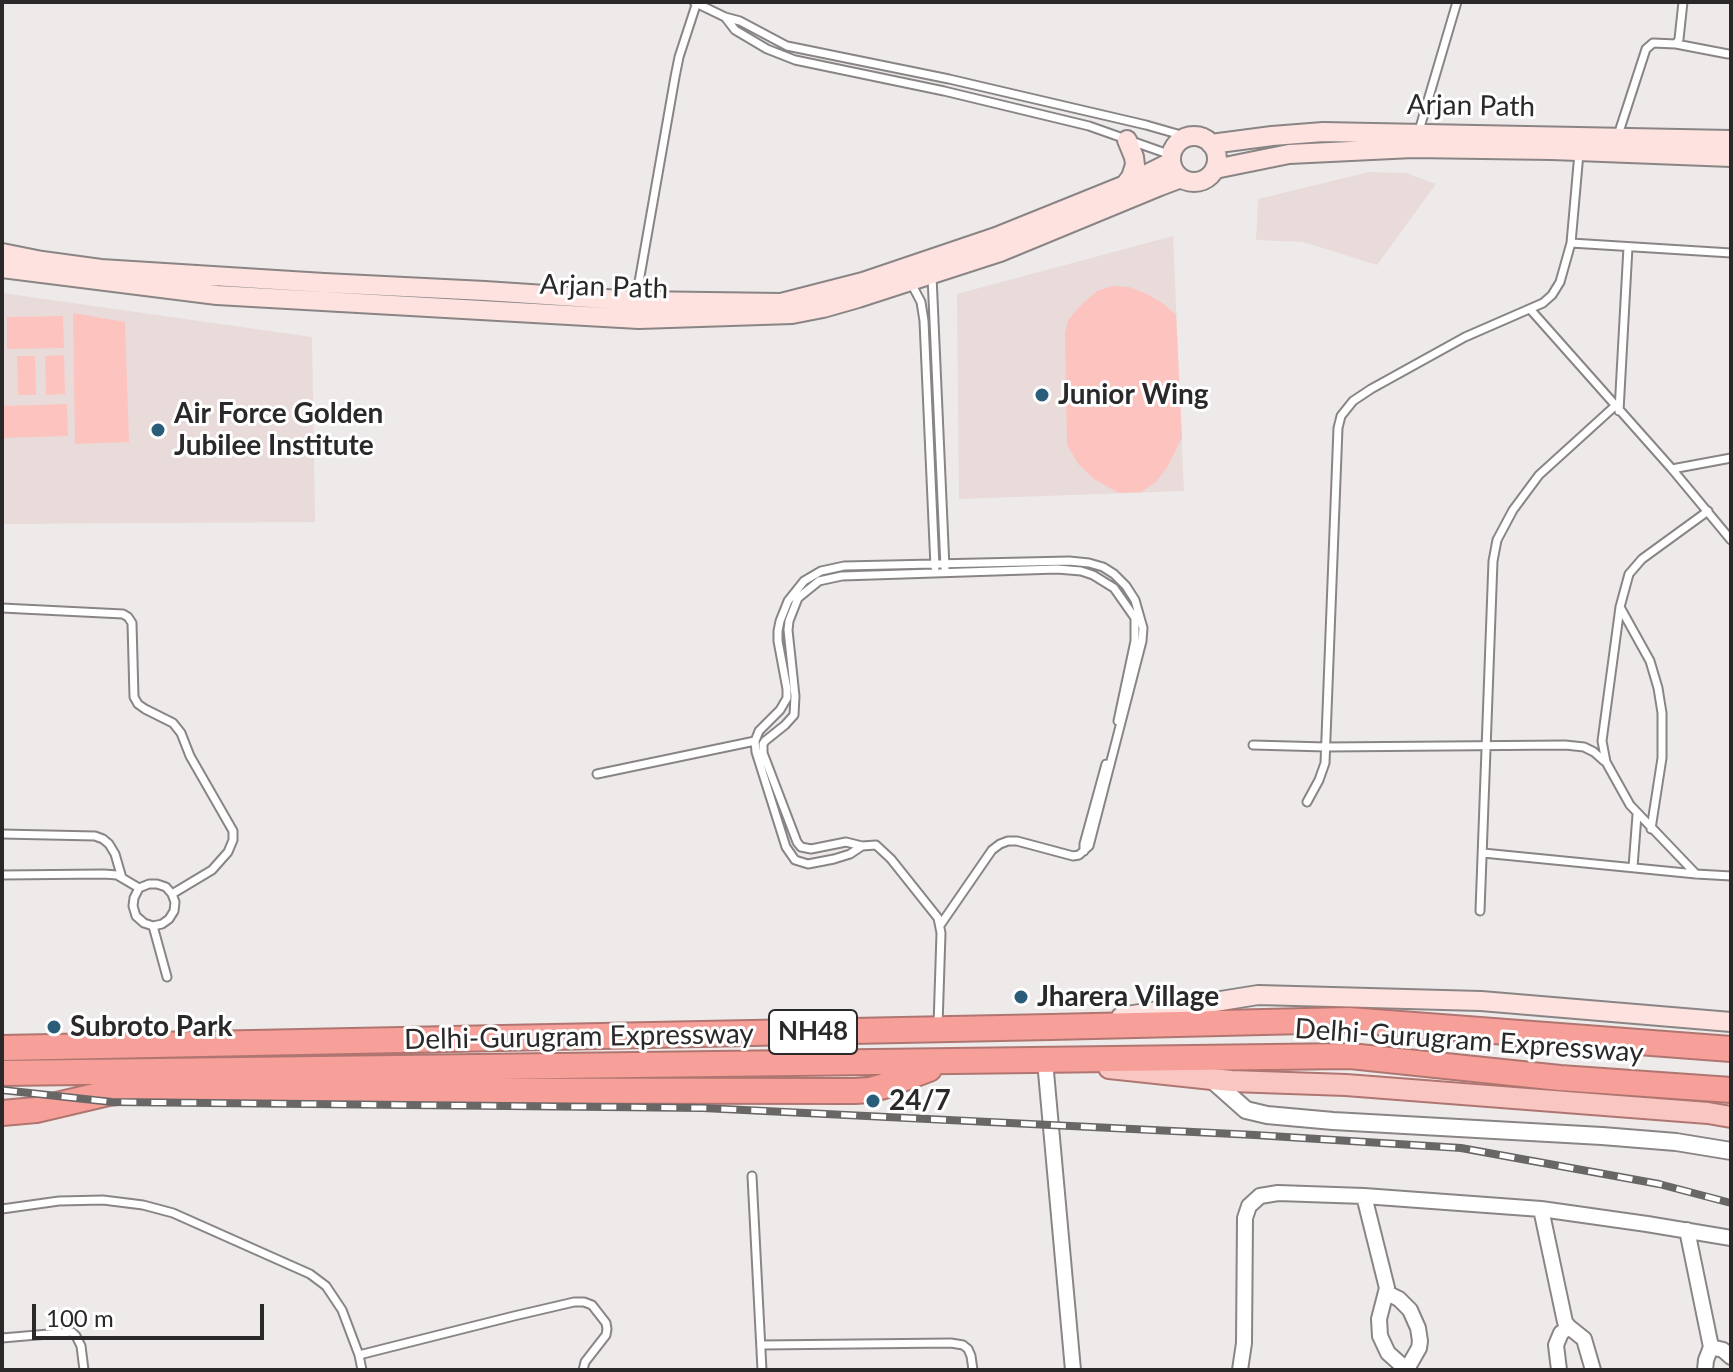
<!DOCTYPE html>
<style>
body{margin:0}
#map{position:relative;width:1733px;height:1372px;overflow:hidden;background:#eeeae9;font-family:Lato,sans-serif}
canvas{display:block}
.frame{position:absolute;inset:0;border:4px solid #2a2828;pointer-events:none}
.scale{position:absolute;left:32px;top:1304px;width:232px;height:36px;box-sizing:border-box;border:4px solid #2a2828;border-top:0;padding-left:10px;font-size:24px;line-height:28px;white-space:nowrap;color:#2a2828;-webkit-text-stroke:6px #fff;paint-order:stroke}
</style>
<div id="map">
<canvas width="1733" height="1372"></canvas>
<div class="frame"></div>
<div class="scale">100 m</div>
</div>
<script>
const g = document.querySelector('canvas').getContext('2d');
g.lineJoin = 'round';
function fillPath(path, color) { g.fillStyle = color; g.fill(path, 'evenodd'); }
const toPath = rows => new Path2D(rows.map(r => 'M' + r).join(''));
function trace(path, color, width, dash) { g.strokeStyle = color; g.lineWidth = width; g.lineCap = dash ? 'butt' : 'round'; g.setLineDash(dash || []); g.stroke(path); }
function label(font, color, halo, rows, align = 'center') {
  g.font = font + ' Lato,sans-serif'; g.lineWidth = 6; g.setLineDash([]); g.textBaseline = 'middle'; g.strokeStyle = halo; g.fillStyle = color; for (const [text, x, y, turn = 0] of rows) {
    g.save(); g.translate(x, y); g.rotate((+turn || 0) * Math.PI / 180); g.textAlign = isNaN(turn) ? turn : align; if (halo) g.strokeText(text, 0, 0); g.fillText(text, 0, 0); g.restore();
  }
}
const built = toPath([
 [1369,172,1406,173,1436,184,1377,265,1303,242,1256,240,1258,199],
 [1173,236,1184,491,959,499,957,294],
 [2,293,312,337,315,522,2,524]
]);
const green = toPath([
 [1112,286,1129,287,1147,294,1164,304,1176,315,1182,437,1168,466,1156,482,1141,492,1119,493,1094,479,1079,465,1067,445,1065,333,1068,320,1082,304,1097,291],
 [73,313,125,322,129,442,75,444],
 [63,316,64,348,7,349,7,317],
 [64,355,65,394,46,395,45,356],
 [17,356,35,356,36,395,18,395],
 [67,404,68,436,2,438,2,406]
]);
const service = toPath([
 [694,2,725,17,740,21,787,46,949,79,1146,125,1188,137],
 [725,17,735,30,767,49,795,60,944,91,1089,126,1171,155],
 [1676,44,1728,54],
 [1418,134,1457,2],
 [1618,135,1646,49,1653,43,1676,44,1679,39,1683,2],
 [1571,243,1731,253],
 [932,276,945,568],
 [911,283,921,302,924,321,935,567],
 [636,299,675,77,679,57,697,2],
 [1530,309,1672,469,1731,540],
 [1619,411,1628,247],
 [1672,469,1731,458],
 [1620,607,1650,661,1658,688,1662,713,1662,758,1651,829],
 [2,608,123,614,128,617,132,623,134,697,138,704,145,709,173,723,181,733,190,756,233,831,233,840,228,852,212,870,172,894],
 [1253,745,1326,747,1565,745,1584,747,1594,752,1604,761],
 [597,774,755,741],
 [1307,802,1319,780,1325,763,1338,428,1341,416,1353,401,1371,389,1465,337,1543,303,1552,295,1560,282,1571,243,1579,153],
 [2,834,95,836,103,839,109,844,115,854,122,878],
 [862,846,850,854,834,859,808,864,795,860,786,847,756,752,755,741,759,731,780,710,787,698,787,689,778,641,778,631,780,621,788,601,804,581,821,571,844,566,1069,561,1089,563,1103,567,1114,574,1126,586,1135,600,1143,628,1142,641,1089,846,1079,855,1073,856,1017,841,1008,841,1000,844,992,850,941,924],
 [1084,851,1084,844,1106,764],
 [1483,853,1696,874,1731,876],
 [1633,867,1637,815],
 [1696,874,1630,805,1606,762,1602,741,1620,607,1629,574,1642,559,1708,511],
 [2,875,104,874,117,875,139,888,149,884,157,884,166,887,172,894,175,902,174,911,169,919,162,924,153,926,144,923,136,916,133,906,134,898,139,888],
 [1480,911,1493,561,1497,540,1513,510,1539,475,1615,406],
 [153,926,167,977],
 [938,1026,941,933,938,918,891,859,876,845,862,846,846,842,811,849,801,847,797,842,763,753,763,744,765,741,785,725,794,715,795,696,788,630,789,621,798,598,819,581,842,576,1057,569,1081,571,1093,575,1114,588,1135,618,1135,641,1118,721],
 [752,1176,762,1370],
 [2,1209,59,1201,103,1200,143,1205,173,1213,310,1274,326,1286,342,1310,359,1355,362,1370],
 [2,1338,72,1332,76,1336,81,1346,84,1370],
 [761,1345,951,1343,963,1345,968,1349,971,1356,973,1370],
 [359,1355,514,1316,574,1302,584,1302,592,1305,606,1323,607,1329,606,1335,585,1362,583,1370]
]);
const minor = toPath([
 [1045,1061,1073,1370],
 [1364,1196,1387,1288,1379,1319,1380,1336,1388,1353,1407,1370],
 [1541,1209,1565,1322,1569,1327,1584,1339,1593,1370],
 [1687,1230,1711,1347,1706,1360,1705,1370],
 [1387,1293,1399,1299,1410,1310,1418,1328,1420,1341,1419,1348,1407,1369],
 [1711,1347,1723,1350,1731,1357],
 [1240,1370,1244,1343,1245,1218,1249,1206,1260,1196,1278,1193,1364,1196,1541,1209,1647,1224,1731,1238],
 [1559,1370,1556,1345,1561,1333,1569,1327]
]);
const tertiary = toPath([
 [1210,1078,1246,1110,1267,1115,1333,1121,1602,1136,1676,1142,1731,1151]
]);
const secondary = toPath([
 '1171 159a23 23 0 1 1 46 0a23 23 0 1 1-46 0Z',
 [1211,144,1272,136,1323,132,1731,140],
 [1215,169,1289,154,1413,148,1552,150,1731,157],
 [1125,185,1131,177,1135,165,1134,157,1127,140],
 [2,253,42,261,101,269,324,283,485,291,636,301,781,303,863,282,996,237,1125,185,1171,162],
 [2,268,217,295,639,319,792,314,823,308,858,298,1000,252,1160,186,1181,178],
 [1121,1017,1258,995,1481,1001,1731,1022]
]);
const primary = toPath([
 [1109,1068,1231,1081,1346,1085,1708,1113,1731,1117]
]);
const motorway = toPath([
 [2,1048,1051,1027,1348,1020,1731,1049],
 [2,1073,1350,1056,1560,1078,1731,1090],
 [2,1113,36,1110,108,1093,137,1090,855,1091,870,1090,884,1086,929,1069]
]);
const rail = toPath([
 [2,1090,112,1102,703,1108,1255,1135,1461,1148,1659,1184,1731,1203]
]);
const markers = [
 [1042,395,8,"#295d79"],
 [158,430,8,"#295d79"],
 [1021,997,8,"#295d79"],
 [54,1027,8,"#295d79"],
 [873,1101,8,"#295d79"]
];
const shields = [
 [813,1032,88]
];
const shieldNames = [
 ["NH48",813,1032]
];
const streetNames = [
 ["Arjan Path",1471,106,1],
 ["Arjan Path",604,287,2],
 ["Delhi-Gurugram Expressway",579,1037,-1],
 ["Delhi-Gurugram Expressway",1469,1041,4]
];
const poiNames = [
 ["Junior Wing",1058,395],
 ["Air Force Golden",174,414],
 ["Jubilee Institute",174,446],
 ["Jharera Village",1037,997],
 ["Subroto Park",70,1027],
 ["24/7",889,1101]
];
fillPath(built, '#e8dbda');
fillPath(green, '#fdc4bf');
trace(service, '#898585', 11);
trace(minor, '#898585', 18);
trace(tertiary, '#898585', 20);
trace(secondary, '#898585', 22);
trace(primary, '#af7671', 24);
trace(motorway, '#af7671', 28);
trace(service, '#fff', 7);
trace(minor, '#fff', 14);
trace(tertiary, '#fff', 16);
trace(secondary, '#fde2e0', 18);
trace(primary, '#fac6c2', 20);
trace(motorway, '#f7a099', 24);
trace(rail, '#696666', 8);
trace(rail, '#fff', 5, [15]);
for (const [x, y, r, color] of markers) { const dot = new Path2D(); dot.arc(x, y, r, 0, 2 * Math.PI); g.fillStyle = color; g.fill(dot); trace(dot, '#fff', 3); }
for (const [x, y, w] of shields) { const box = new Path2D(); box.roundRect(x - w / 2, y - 22, w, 44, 6); g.fillStyle = '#fff'; g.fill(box); trace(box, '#2a2828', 2); }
label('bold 26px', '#2a2828', null, shieldNames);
label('28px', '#2a2828', '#fff', streetNames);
label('bold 28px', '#2a2828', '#fff', poiNames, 'left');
</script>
